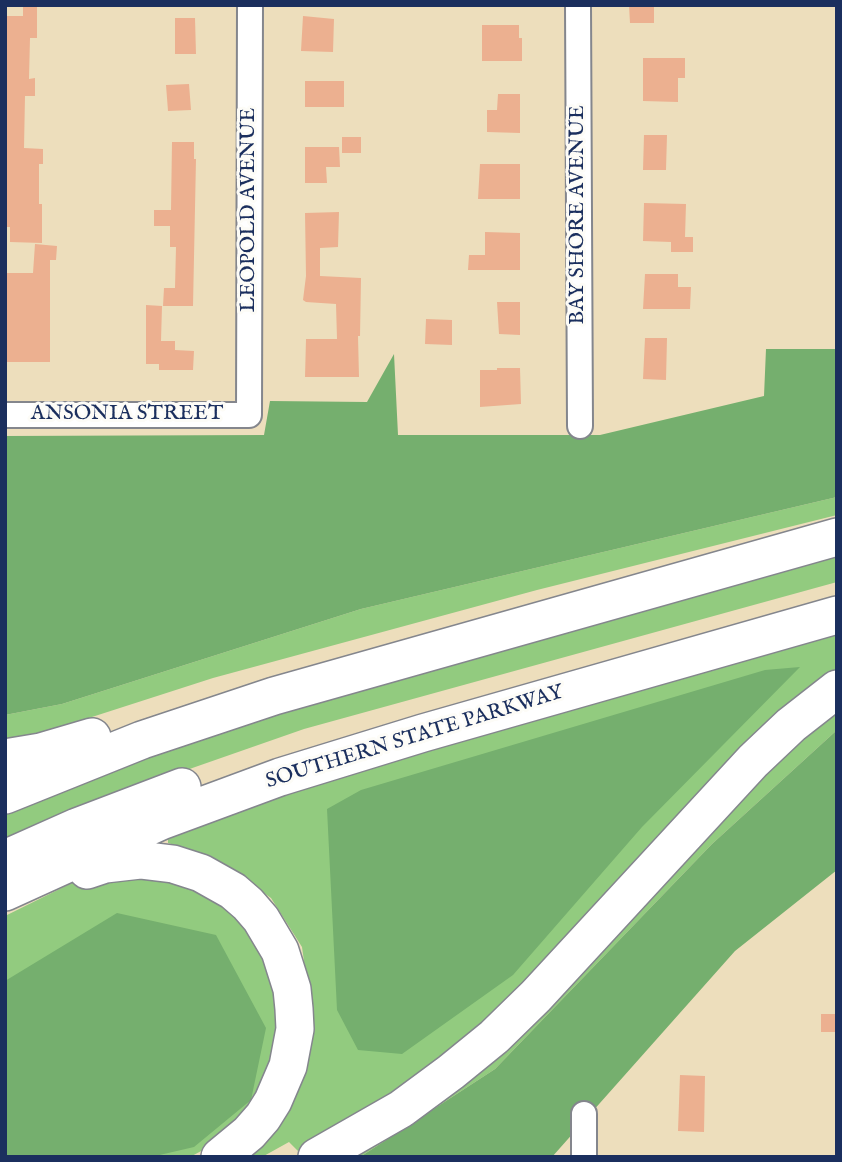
<!DOCTYPE html>
<style>
body{margin:0}
#map{position:relative;width:842px;height:1162px;overflow:hidden;background:#eddebc;font-family:"IM FELL English",serif}
canvas{display:block}
.frame{position:absolute;inset:0;border:7px solid #1b2f5e;pointer-events:none}
</style>
<div id="map">
<canvas width="842" height="1162"></canvas>
<div class="frame"></div>
</div>
<script>
const g = document.querySelector('canvas').getContext('2d');
g.lineJoin = 'round';
function fillPath(path, color) { g.fillStyle = color; g.fill(path, 'evenodd'); }
const toPath = rows => new Path2D(rows.map(r => 'M' + r).join(''));
function trace(path, color, width, dash) { g.strokeStyle = color; g.lineWidth = width; g.lineCap = dash ? 'butt' : 'round'; g.setLineDash(dash || []); g.stroke(path); }
function label(font, color, halo, rows, align = 'center') {
  g.font = font + ' "IM FELL English",serif'; g.lineWidth = 6; g.setLineDash([]); g.textBaseline = 'middle'; g.strokeStyle = halo; g.fillStyle = color; for (const [text, x, y, turn = 0] of rows) {
    g.save(); g.translate(x, y); g.rotate((+turn || 0) * Math.PI / 180); g.textAlign = isNaN(turn) ? turn : align; if (halo) g.strokeText(text, 0, 0); g.fillText(text, 0, 0); g.restore();
  }
}
const green = toPath([
 [837,497,837,515,537,590,213,678,5,745,5,715,62,704,361,609],
 [837,551,837,582,304,729,95,802,5,844,5,808,295,703],
 [837,624,837,670,796,699,491,1020,379,1101,298,1151,289,1142,262,1157,246,1157,300,1086,311,1011,302,947,271,898,211,856,168,843,168,832,188,822],
 [837,693,837,730,712,844,495,1069,360,1157,338,1157],
 [94,872,213,886,266,935,286,1002,276,1074,231,1135,190,1157,5,1157,5,916]
]);
const forest = toPath([
 [766,349,837,349,837,497,361,609,62,704,5,715,5,436,264,435,270,401,367,402,394,354,398,435,600,435,764,396],
 [800,667,642,827,513,975,402,1054,358,1050,337,1010,327,809,361,790,765,670],
 [837,730,837,870,735,951,552,1157,360,1157,495,1069,712,844],
 [117,913,216,935,266,1028,251,1100,194,1147,151,1157,5,1157,5,981]
]);
const building = toPath([
 [23,5,37,5,37,38,30,38,29,79,35,78,35,96,25,96,24,148,43,149,43,164,39,164,39,204,42,204,42,243,10,242,10,227,5,227,5,16,23,16],
 [629,5,654,5,654,23,630,23],
 [303,16,334,19,333,52,301,51],
 [175,18,195,18,196,54,175,54],
 [482,25,519,25,519,38,522,38,522,61,482,61],
 [643,58,685,58,685,78,678,78,678,102,643,101],
 [305,81,344,81,344,107,305,107],
 [189,84,191,110,168,111,166,85],
 [498,94,520,94,520,133,487,132,487,110,497,110],
 [644,135,667,135,666,170,643,170],
 [342,137,361,137,361,153,342,153],
 [172,142,194,142,194,159,196,159,193,306,163,306,164,288,175,288,176,247,170,247,170,226,154,226,154,210,171,210],
 [305,147,339,147,340,167,326,167,327,183,305,183],
 [480,164,520,164,520,199,478,199],
 [644,203,686,204,685,237,693,237,693,252,671,252,671,242,643,241],
 [339,212,338,247,320,248,320,276,361,278,360,336,358,336,359,377,305,377,306,339,337,339,336,304,306,302,303,300,306,276,305,213],
 [485,232,520,233,520,270,468,270,469,255,485,255],
 [35,244,57,246,56,260,50,260,50,362,5,362,5,273,33,273],
 [645,274,678,274,678,287,691,287,690,309,643,309],
 [497,302,520,302,520,335,499,334],
 [146,305,162,306,161,341,175,341,175,350,194,351,193,370,159,370,159,364,146,364],
 [426,319,452,320,452,345,425,344],
 [645,338,667,338,666,380,643,379],
 [497,368,520,368,521,404,480,407,480,370,497,370],
 [821,1014,837,1014,837,1032,821,1032],
 [680,1075,705,1076,704,1132,678,1131]
]);
const minor = toPath([
 [578,5,580,426],
 [5,415,249,415,250,5],
 [584,1114,584,1157]
]);
const highway = toPath([
 [5,758,41,752,92,737],
 [5,795,142,740,274,696,837,537],
 [5,859,77,827,182,787],
 [87,870,105,864,140,860,173,864,201,873,233,891,248,904,261,919,280,951,292,989,294,1009,295,1029,288,1066,273,1101,263,1117,249,1133,220,1157],
 [5,892,161,821,280,777,423,733,837,615],
 [317,1157,401,1109,451,1072,494,1037,536,996,753,761,791,725,837,689]
]);
const streetNames = [
 ["LEOPOLD AVENUE",250,210,-90],
 ["BAY SHORE AVENUE",579,215,-90],
 ["ANSONIA STREET",127,415],
 ["SOUTHERN STATE PARKWAY",415,738,-17]
];
fillPath(green, '#92cb7f');
fillPath(forest, '#75af6e');
fillPath(building, '#ecb090');
trace(minor, '#84868d', 28);
trace(highway, '#84868d', 40);
trace(minor, '#fff', 24);
trace(highway, '#fff', 37);
label('21px', '#1b2f5e', '#fdfcf7', streetNames);
</script>
